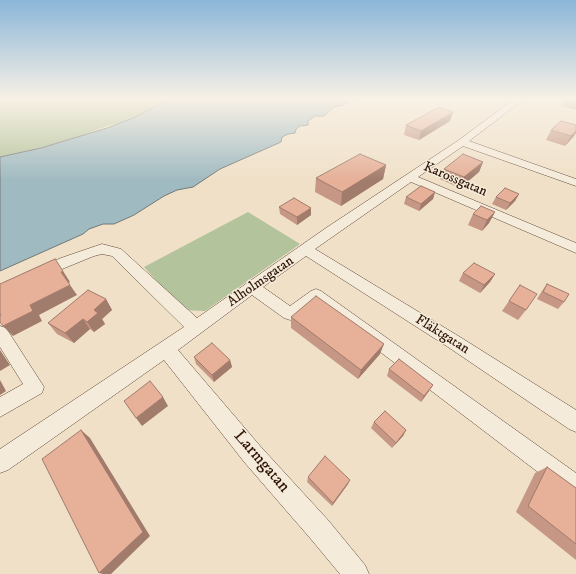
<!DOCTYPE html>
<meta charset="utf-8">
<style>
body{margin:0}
canvas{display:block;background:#f0e0c8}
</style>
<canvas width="576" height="574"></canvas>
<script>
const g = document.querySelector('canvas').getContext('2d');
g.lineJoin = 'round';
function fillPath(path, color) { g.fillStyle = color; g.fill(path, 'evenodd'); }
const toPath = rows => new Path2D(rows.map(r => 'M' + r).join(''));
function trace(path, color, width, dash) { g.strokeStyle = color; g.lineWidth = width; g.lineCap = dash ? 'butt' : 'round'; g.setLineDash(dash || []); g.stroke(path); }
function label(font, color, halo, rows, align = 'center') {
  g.font = font + ' "IM FELL DW Pica",serif'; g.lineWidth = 3; g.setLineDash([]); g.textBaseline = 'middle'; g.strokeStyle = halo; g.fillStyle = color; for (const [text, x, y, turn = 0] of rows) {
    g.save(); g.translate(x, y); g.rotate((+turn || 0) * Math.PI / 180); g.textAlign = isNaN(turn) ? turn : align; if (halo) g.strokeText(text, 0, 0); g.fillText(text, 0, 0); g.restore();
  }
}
const green = toPath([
 [0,99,170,99,131,120,107,126,72,139,0,159],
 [248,212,300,244,205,311,183,310,144,267]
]);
const water = toPath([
 [170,99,358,99,350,100,343,105,334,107,324,116,315,116,308,121,308,125,300,126,296,129,295,133,288,134,282,137,281,142,220,169,193,187,177,190,164,196,134,215,114,224,103,224,89,229,83,234,0,271,0,157,41,148,107,128,133,118,170,99]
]);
const minor = toPath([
 [514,99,524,99,469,141,576,179,576,186,463,146,418,177,576,243,576,253,411,182,315,249,460,337,576,410,576,432,569,429,448,347,306,256,263,287,290,306,311,291,316,289,321,291,576,473,576,498,568,495,316,303,296,318,290,320,284,318,252,295,178,350,261,447,328,520,365,565,369,574,340,574,310,538,245,463,164,360,8,470,0,473,0,449,184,327,112,256,102,254,94,256,40,278,35,277,33,273,35,269,61,258,102,244,121,249,197,318,326,228,459,140,514,99],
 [0,326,6,328,44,387,42,393,0,417,0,397,23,384,0,347,0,326]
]);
const wall = toPath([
 [558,99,576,99,576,110,561,106,564,102,558,100],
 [450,121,419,140,404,135,406,125],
 [551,130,574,136,565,146,546,140],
 [483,162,479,172,460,188,440,179,444,169],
 [386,165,383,179,341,206,315,192,316,178],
 [435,192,433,199,419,211,404,204,406,197],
 [519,194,515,201,506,210,492,204,496,197],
 [279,207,311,215,297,225,280,214],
 [495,212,489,223,482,231,468,225,473,214],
 [463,273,495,274,490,282,480,293,459,281],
 [547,284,564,302,558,309,537,299,542,291],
 [520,285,526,310,518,320,502,311],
 [106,299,112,310,102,319,105,324,94,332,90,329,74,343,57,334,48,323],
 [291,317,380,354,358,379,291,328],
 [194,357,230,360,232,367,214,382,196,364],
 [389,369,433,385,429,391,421,402,387,376],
 [374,422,406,430,403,436,392,448,371,428],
 [547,467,576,488,576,560,516,512,535,473],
 [308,477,348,484,332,506,307,482]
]);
const shadedWall = toPath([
 [453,112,450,121,419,140,421,131],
 [576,131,576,133,574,136,565,146,571,136],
 [483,162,479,172,460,188,464,177],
 [386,165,383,179,341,206,342,192],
 [435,192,433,199,419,211,421,204],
 [519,194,515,201,506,210,510,203],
 [311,208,311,215,297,225,297,217],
 [495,212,489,223,482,231,487,220],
 [63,271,70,282,68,283,61,272],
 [495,274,490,282,480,293,484,285],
 [70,285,77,295,39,315,42,321,13,336,3,326,30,305],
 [106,299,112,310,102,319,105,324,94,332,87,322,94,310],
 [83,319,90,329,74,343,65,333],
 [384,344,380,354,358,379,361,370],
 [0,350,10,365,0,371],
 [230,360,232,367,214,382,212,375],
 [0,380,6,391,0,395],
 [433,385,429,391,421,402,424,396],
 [163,397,168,406,142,426,136,418],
 [81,430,90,438,150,536,111,574,103,574,99,573],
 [406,430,403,436,392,448,396,443],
 [350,480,348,484,332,506,333,503]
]);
const building = toPath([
 [439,107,453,112,421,131,406,125,439,107],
 [561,121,576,125,576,131,571,136,551,130,561,121],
 [360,154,386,165,342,192,316,178,360,154],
 [463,154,483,162,464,177,444,169,463,154],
 [421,186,435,192,421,204,406,197,421,186],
 [505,188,519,194,510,203,496,197,505,188],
 [294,198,311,208,297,217,279,207,294,198],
 [481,206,495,212,487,220,473,214,481,206],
 [55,259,63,271,61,272,70,285,30,305,33,311,3,326,0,322,0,316,1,315,0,313,0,284,55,259],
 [474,263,495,274,484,285,463,273,474,263],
 [547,284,569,294,564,302,543,292,547,284],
 [520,285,537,294,526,310,509,301,520,285],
 [88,290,106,299,94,310,98,313,87,322,83,319,65,333,48,323,88,290],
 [316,296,384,344,361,370,291,317,316,296],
 [212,343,230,360,212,375,194,357,212,343],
 [399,359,433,385,424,396,389,369,399,359],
 [150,381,163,397,136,418,124,401,150,381],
 [385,411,406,430,396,443,374,422,385,411],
 [81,430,143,532,99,573,42,459,81,430],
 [325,456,350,480,333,503,308,477,325,456],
 [547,467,576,488,576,544,528,506,547,467]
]);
const streetNames = [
 ["Karossgatan",455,180,23],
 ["Alholmsgatan",261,282,-35],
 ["Fläktgatan",442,335,32]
];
const nearStreetnames = [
 ["Larmgatan",261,462,49]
];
fillPath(green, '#b3c39b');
fillPath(water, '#a0bac1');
trace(water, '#727876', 1);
trace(minor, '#5e4736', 1);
fillPath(minor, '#f5ebdb');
fillPath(wall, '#c69784');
fillPath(shadedWall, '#a17b6b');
fillPath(building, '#e6b099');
trace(building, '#a17b6b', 1);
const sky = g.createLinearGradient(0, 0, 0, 180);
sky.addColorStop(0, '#8bb6d8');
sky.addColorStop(0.55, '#f8f1e6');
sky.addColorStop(1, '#f8f1e600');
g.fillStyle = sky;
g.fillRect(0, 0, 576, 180);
label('14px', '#2d1405', '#f5ebdb', streetNames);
label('17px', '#2d1405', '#f5ebdb', nearStreetnames);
</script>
